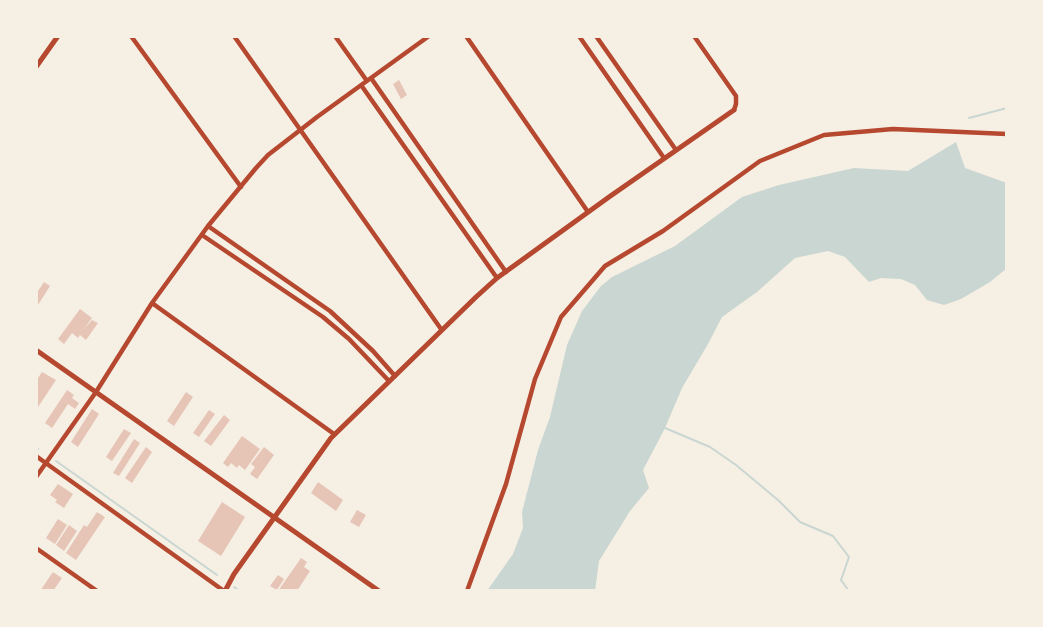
<!DOCTYPE html>
<style>
body{margin:0}
#map{position:relative;width:1043px;height:627px;overflow:hidden;background:#f6efe4;font-family:"Libre Baskerville",serif}
canvas{display:block}
.frame{position:absolute;inset:0;border:38px solid #f6efe4;pointer-events:none}
</style>
<div id="map">
<canvas width="1043" height="627"></canvas>
<div class="frame"></div>
</div>
<script>
const g = document.querySelector('canvas').getContext('2d');
g.lineJoin = 'round';
function fillPath(path, color) { g.fillStyle = color; g.fill(path, 'evenodd'); }
const toPath = rows => new Path2D(rows.map(r => 'M' + r).join(''));
function trace(path, color, width, dash) { g.strokeStyle = color; g.lineWidth = width; g.lineCap = dash ? 'butt' : 'round'; g.setLineDash(dash || []); g.stroke(path); }
const water = toPath([
 [956,142,965,168,1004,182,1007,182,1007,268,990,282,961,299,944,305,927,300,915,285,901,279,881,278,869,282,845,257,828,251,795,258,757,292,722,317,708,344,682,388,665,428,643,470,649,488,630,511,599,561,595,591,487,591,513,554,523,528,522,512,538,450,550,417,567,345,582,311,601,286,612,277,675,246,742,197,779,185,854,168,908,171]
]);
const stream = toPath([
 [969,118,1007,108],
 [665,428,710,447,736,465,778,500,800,522,833,536,849,557,841,580,849,591],
 [36,447,38,449],
 [56,461,217,575],
 [234,587,240,591]
]);
const building = toPath([
 [399,80,407,95,401,99,393,84],
 [44,282,50,286,36,308,36,294],
 [80,309,92,318,83,330,92,320,98,323,86,340,80,335,78,338,72,333,64,344,58,339],
 [42,372,56,380,36,410,36,381],
 [67,390,74,395,72,398,79,403,75,409,68,404,52,428,45,423],
 [186,392,193,397,174,426,167,421],
 [92,409,99,414,78,447,71,442],
 [209,410,215,414,199,437,193,433],
 [224,415,230,420,211,446,204,441],
 [124,429,131,433,112,461,106,457],
 [242,436,260,449,245,470,239,465,237,468,231,463,228,467,223,463],
 [134,439,140,443,119,476,113,473],
 [146,447,152,452,132,483,125,478],
 [264,447,274,455,257,479,250,474,255,467,251,464],
 [318,482,343,500,336,511,311,493],
 [58,484,73,494,64,508,55,502,57,500,50,495],
 [222,502,245,517,221,556,198,541],
 [357,510,366,515,359,527,350,522],
 [97,512,105,517,76,560,66,553,84,525,87,527],
 [58,519,67,525,55,544,46,538],
 [69,525,77,531,64,551,56,545],
 [301,558,307,562,304,567,310,571,297,591,278,591],
 [53,572,62,578,53,591,40,591],
 [278,575,284,579,277,590,270,586]
]);
const minor = toPath([
 [131,36,241,187],
 [234,36,441,329],
 [335,36,367,81],
 [466,36,588,212],
 [579,36,664,158],
 [596,36,676,150],
 [694,36,736,96,736,104,734,110],
 [371,78,506,272],
 [361,85,497,278],
 [208,226,330,311,373,351,395,376],
 [202,235,323,317,349,339,389,381],
 [152,303,334,434],
 [36,456,224,591],
 [36,477,96,392,152,303,208,226,256,168,268,155,317,117,429,36],
 [36,548,97,591],
 [467,591,506,484,535,379,561,317,605,266,663,231,760,161,824,135,893,129,1007,134]
]);
const tertiary = toPath([
 [36,67,58,36],
 [36,350,379,591],
 [225,591,234,574,331,438,476,297,497,278,609,197,734,110]
]);
fillPath(water, '#c9d6d2');
trace(stream, '#c9d6d2', 2);
fillPath(building, '#e6c5b7');
trace(minor, '#b5482f', 4.5);
trace(tertiary, '#b5482f', 5);
</script>
